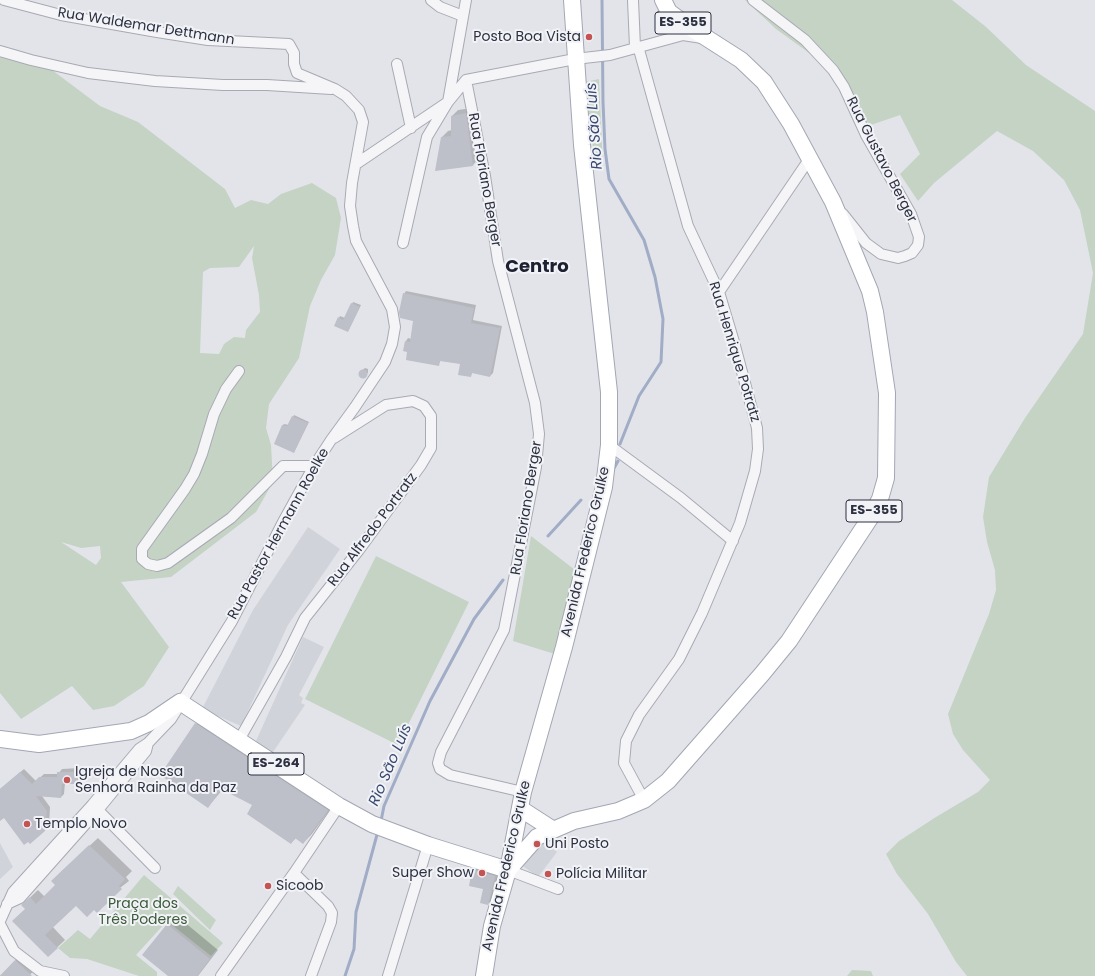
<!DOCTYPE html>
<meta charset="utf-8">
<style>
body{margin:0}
canvas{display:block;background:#e2e4e9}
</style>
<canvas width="1095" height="976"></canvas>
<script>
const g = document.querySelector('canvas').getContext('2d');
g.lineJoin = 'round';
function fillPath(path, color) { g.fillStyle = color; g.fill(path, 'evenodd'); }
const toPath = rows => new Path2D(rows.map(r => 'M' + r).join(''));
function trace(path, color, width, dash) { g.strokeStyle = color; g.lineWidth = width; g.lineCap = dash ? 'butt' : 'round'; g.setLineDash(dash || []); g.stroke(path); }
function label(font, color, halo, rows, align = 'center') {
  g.font = font + ' Poppins,sans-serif'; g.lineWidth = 4; g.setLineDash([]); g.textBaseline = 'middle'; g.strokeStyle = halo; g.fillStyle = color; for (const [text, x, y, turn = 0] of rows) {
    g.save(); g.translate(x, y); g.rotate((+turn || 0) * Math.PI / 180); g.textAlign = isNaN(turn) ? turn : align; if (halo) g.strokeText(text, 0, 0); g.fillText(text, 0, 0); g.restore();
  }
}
const built = toPath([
 [308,527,340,549,288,625,241,726,202,709,253,610],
 [303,637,324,647,299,695,303,698,301,703,305,705,271,755,255,743],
 [541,839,557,852,538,877,520,864],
 [0,843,13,867,0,879]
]);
const green = toPath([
 [745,0,952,0,985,26,1026,65,1095,111,1095,976,967,976,956,962,928,914,897,874,886,854,899,841,936,817,978,792,990,780,963,750,953,734,948,714,989,614,996,590,995,570,987,542,983,517,989,477,1025,418,1083,334,1093,273,1080,210,1064,180,1033,151,997,131,934,183,918,201,900,174,920,154,900,115,865,127,823,63,776,29],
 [0,48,32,55,100,106,138,122,225,189,235,208,251,200,268,204,281,194,312,183,336,198,341,218,335,255,321,280,310,306,299,358,269,404,266,428,271,445,273,482,256,512,171,577,121,582,169,647,144,686,114,706,93,710,72,686,21,719,0,693],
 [254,246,252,258,259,295,260,312,246,330,245,338,234,337,224,344,219,354,200,353,203,272,210,268,239,267],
 [61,542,81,548,100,546,101,558,96,565],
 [599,79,603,170,595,164,585,82],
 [531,536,579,573,558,655,513,641],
 [376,556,469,602,398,745,305,699],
 [144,875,223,943,211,956,167,921,136,955,157,972,157,976,139,976,87,959,70,958,58,948,78,930,90,939],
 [178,886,216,920,210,930,173,894],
 [852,970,871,971,873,976,847,976]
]);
const shadow = toPath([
 [472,108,479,158,473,165,436,170,442,137,448,131,452,130,452,116,458,110],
 [406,291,476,305,473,320,502,326,493,373,490,376,473,372,470,376,461,363,441,360,438,365,408,351,406,341,408,338,411,339,414,320,404,294],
 [353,302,361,305,349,329,339,318,340,316,345,318],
 [365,368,368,369,368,373,361,377,360,372],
 [294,415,309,422,294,452,283,425,284,424,289,425],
 [205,715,336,801,312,834,303,843,296,838,291,843,254,805,223,789,208,807,196,724],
 [80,768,80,779,77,783,65,783,64,794,61,797,42,796,50,807,49,826,45,830,4,817,0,820,0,789,24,769,36,781,44,774,58,774,62,769],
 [98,838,132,871,126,877,129,881,94,908,76,904,52,926,65,940,48,956,26,909,22,905,38,890,45,897,56,885,60,873],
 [480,864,501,870,494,898,488,904,484,888,473,871],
 [177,916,218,950,198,976,170,976,168,925],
 [22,954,36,968,29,976,0,976]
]);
const stream = toPath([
 [602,0,603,102,605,149,609,179,644,240,655,277,663,319,661,362,639,396,620,444],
 [613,470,618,461],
 [548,536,581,500],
 [381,821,384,806,430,701,474,619,503,580],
 [345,976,354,949,356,912,378,831]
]);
const building = toPath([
 [466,113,473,166,435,171,441,137,451,136,451,116],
 [403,293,474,308,471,323,500,328,490,377,472,373,471,377,458,375,460,364,440,361,439,366,406,360,407,352,403,351,405,341,410,342,413,321,400,318,399,312],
 [351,303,360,307,348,332,334,326,338,317,343,320],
 '358.5 374a4.5 4.5 0 1 1 9 0a4.5 4.5 0 1 1-9 0Z',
 [292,416,308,423,294,453,274,444,282,425,287,426],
 [195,723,328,810,303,844,295,838,291,844,247,814,252,805,221,789,208,808,160,775],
 [20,772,32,784,39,777,57,777,57,772,77,772,77,784,62,784,61,798,36,796,47,811,45,831,30,844,28,842,24,845,4,818,0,821,0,789],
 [89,845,125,879,119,886,122,889,97,913,94,910,87,917,76,906,45,935,58,948,48,957,12,921,25,909,21,905,30,897,36,904,55,885,51,881],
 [472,870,495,876,488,905,480,903,483,889,469,886],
 [167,924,210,959,197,976,168,976,142,955],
 [15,960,32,976,0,976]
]);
const street = toPath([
 [431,0,440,7,463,16],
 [633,0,635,47],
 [753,0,805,40,833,70,844,87,866,135,911,214,919,237,918,245,912,253,905,256,898,258,881,254,866,243,843,214],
 [638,46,688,226,719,292,734,342,757,428,758,449,755,471,740,523,702,613,679,659,639,715,626,741,624,763,644,800],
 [0,51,31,60,88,73,155,81,223,85,267,85,331,89],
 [397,64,411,128],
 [466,80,485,176,498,261,535,403,539,434,536,467,504,630,441,752,438,763,440,769,450,775,523,792],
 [356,164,448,102,466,80,575,59,610,55,683,35,702,38],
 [403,243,427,137,448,102,466,0],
 [719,292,810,158],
 [239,371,226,389,214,414,202,454,194,474,185,489,142,549,142,559,148,564,157,566,168,563,231,518,283,466,314,466],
 [609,445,681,498,733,541],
 [239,740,286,657,305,618,359,550,421,465,431,448,431,416,424,406,413,401,386,405,334,438],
 [94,806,155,868],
 [508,870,558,889],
 [294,873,328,906,332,913,331,922,311,976],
 [7,904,20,898,98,810,146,751,148,743],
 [0,921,13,892,92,805,139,749,148,743,171,719,232,621,283,522,314,466,331,440,355,407,385,362,392,344,395,327,392,309,356,241,353,226,350,206,352,183,363,122,359,110,346,96,335,89,297,73,294,64,294,53,289,44,208,40,157,32,61,15,4,0],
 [0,924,14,951,40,971,64,976],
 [221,976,294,873,339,806],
 [388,976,428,845]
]);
const primary = toPath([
 [0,739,39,744,131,731,149,723,180,702,339,806,372,824,428,845,508,870],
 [521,809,552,829],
 [508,870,537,837,574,821,618,811,644,800,668,781,762,674,789,641,870,518,880,499,886,478,887,393,875,312,870,291,833,202,791,124,764,82,741,60,691,28,669,12,663,0],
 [484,976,492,926,508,870,523,792,564,647,604,487,609,445,609,392,582,145,572,0]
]);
const markers = [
 [589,37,4,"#c35453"],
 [67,780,4,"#c35453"],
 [27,824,4,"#c35453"],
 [537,844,4,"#c35453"],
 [482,873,4,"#c35453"],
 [548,874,4,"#c35453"],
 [268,886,4,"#c35453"]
];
const shields = [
 [683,23,56],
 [874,511,56],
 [276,764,56]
];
const shieldNames = [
 ["ES-355",683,23],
 ["ES-355",874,511],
 ["ES-264",276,764]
];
const streetNames = [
 ["Rua Waldemar Dettmann",146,27,9],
 ["Rua Gustavo Berger",881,160,63],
 ["Rua Floriano Berger",484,180,80],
 ["Rua Henrique Potratz",734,352,73],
 ["Rua Floriano Berger",527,508,-81],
 ["Rua Alfredo Portratz",373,530,-53],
 ["Rua Pastor Hermann Roelke",279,534,-61],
 ["Avenida Frederico Grulke",586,552,-77],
 ["Avenida Frederico Grulke",507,866,-77]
];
const poiNames = [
 ["Posto Boa Vista",581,37,"right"],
 ["Igreja de Nossa",75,772],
 ["Senhora Rainha da Paz",75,788],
 ["Templo Novo",35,824],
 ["Uni Posto",545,844],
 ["Super Show",474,873,"right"],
 ["Polícia Militar",556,874],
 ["Sicoob",276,886]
];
const parkNames = [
 ["Praça dos",143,904],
 ["Três Poderes",143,920]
];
const waterNames = [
 ["Rio São Luís",595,126,-94],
 ["Rio São Luís",391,765,-67]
];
const districtNames = [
 ["Centro",537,267]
];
fillPath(built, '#d1d3db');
fillPath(green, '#c5d3c4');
fillPath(shadow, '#0003');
trace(stream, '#a1adc6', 3);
fillPath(building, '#bdbfc9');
trace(street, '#a8aab3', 12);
trace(primary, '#a3a7b4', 18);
trace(street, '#f5f5f8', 10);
trace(primary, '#fff', 16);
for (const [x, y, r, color] of markers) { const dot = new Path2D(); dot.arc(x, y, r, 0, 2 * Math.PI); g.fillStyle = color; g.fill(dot); trace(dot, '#f2f3f7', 1.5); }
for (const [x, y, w] of shields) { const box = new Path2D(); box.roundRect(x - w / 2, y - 11, w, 22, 3); g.fillStyle = '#f2f3f7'; g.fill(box); trace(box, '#2c3040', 1); }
label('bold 13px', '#2c3040', null, shieldNames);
label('14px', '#2c3040', '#f2f3f7', streetNames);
label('14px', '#2c3040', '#f2f3f7', poiNames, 'left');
label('14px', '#3b5a3a', '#f2f3f7', parkNames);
label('italic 15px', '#394970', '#f2f3f7', waterNames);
label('bold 18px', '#1e2131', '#f2f3f7', districtNames);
</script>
